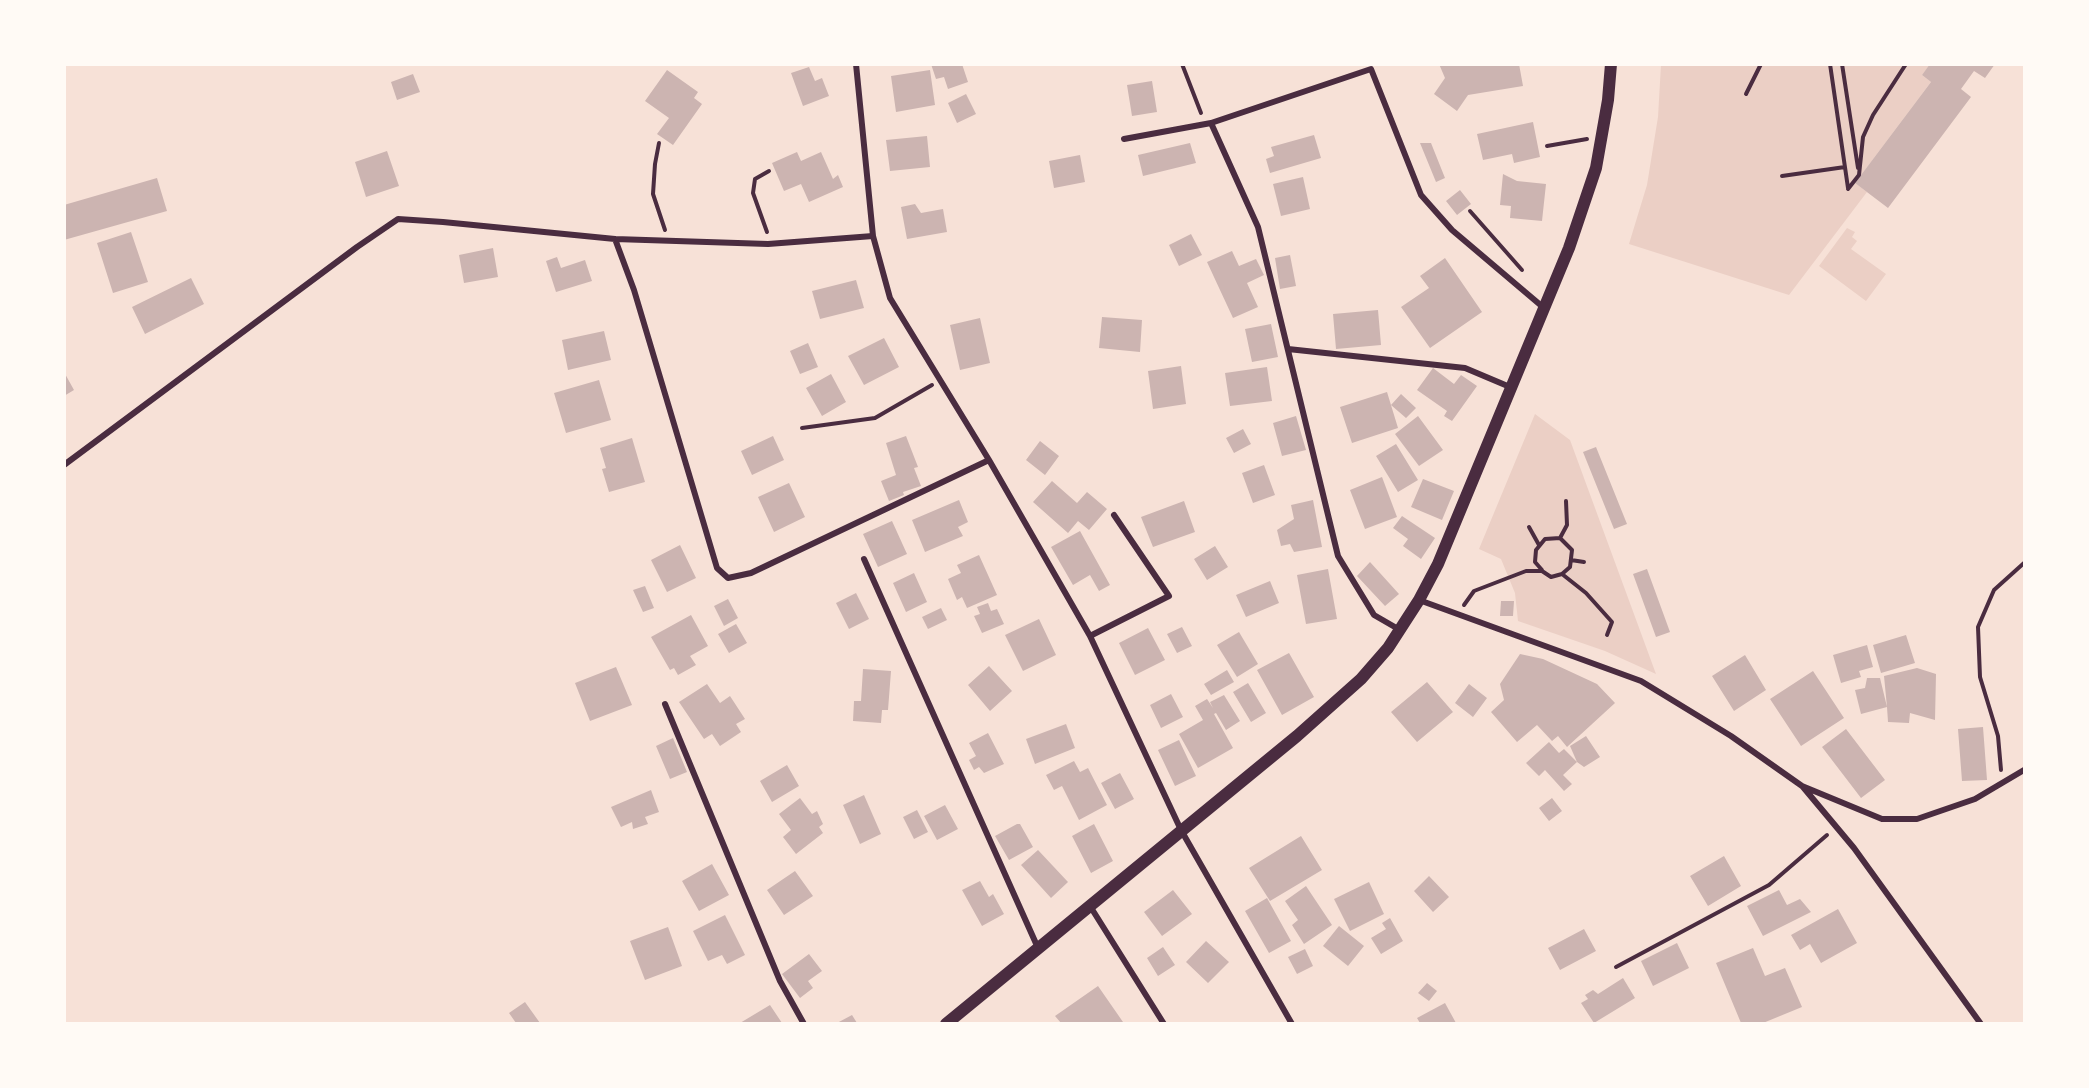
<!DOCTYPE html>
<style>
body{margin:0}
#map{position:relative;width:2089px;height:1088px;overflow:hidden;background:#f7e1d7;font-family:Inter,sans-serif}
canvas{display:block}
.frame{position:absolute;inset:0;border:66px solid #fffaf5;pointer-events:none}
</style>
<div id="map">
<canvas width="2089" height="1088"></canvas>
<div class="frame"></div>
</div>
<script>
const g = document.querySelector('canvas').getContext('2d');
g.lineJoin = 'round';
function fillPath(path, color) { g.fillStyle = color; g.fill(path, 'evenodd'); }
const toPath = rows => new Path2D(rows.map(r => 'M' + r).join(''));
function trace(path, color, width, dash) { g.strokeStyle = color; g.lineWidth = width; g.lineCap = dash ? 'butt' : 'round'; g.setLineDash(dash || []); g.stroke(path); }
const green = toPath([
 [1661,65,1930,65,1922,75,1931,82,1855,183,1867,192,1789,295,1629,244,1647,185,1658,117],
 [1847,228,1855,232,1852,237,1857,241,1851,249,1886,274,1866,301,1819,266],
 [1535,414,1570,440,1656,674,1605,651,1518,621,1515,593,1501,559,1479,549]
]);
const building = toPath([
 [931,64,962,64,968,82,948,89,944,77,936,79],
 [1439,64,1519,64,1523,86,1468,95,1457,111,1434,94,1445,78],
 [1930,64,1995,64,1985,78,1974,71,1961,89,1971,97,1888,208,1855,183,1931,82,1922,75],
 [809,67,815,81,822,78,829,96,803,106,791,73],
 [667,70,698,92,694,98,702,104,673,145,657,134,669,118,645,101],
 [930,70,935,105,896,112,891,76],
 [413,74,420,92,397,100,391,82],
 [1152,81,1157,112,1132,116,1127,85],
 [966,94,976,114,957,123,948,103],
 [1533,122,1540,157,1514,163,1512,154,1483,160,1477,134],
 [1314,135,1321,158,1270,173,1266,159,1274,156,1271,147],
 [927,136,930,167,890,171,886,140],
 [1190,143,1196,163,1143,176,1138,155],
 [1420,143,1431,143,1445,178,1436,182],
 [387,151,399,186,366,197,355,162],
 [797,152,801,161,821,152,833,179,838,175,843,187,809,202,801,184,784,191,772,163],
 [1080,155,1085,182,1054,188,1049,161],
 [1503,174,1517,181,1546,184,1542,221,1510,218,1511,206,1500,205],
 [1303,177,1310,209,1281,216,1273,184],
 [157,178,167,211,64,240,64,205],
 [1460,190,1471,204,1457,215,1446,201],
 [915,204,921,213,943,209,947,232,907,239,901,207],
 [131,232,148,282,113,293,97,243],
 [1191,234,1202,255,1179,266,1169,245],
 [493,248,498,277,464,283,459,255],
 [1232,251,1239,266,1256,259,1264,275,1247,283,1258,307,1233,318,1207,262],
 [1290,255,1296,286,1280,289,1275,258],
 [557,257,561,268,585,260,592,281,556,292,546,261],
 [1445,258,1482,312,1430,348,1401,307,1429,288,1420,276],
 [191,278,204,304,145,334,132,307],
 [856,280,864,308,820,319,812,291],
 [1378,310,1381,345,1336,349,1333,314],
 [1102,317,1142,320,1140,352,1099,348],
 [980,318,990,363,960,370,950,325],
 [1271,324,1278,357,1252,362,1245,329],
 [604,331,611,360,568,370,562,340],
 [884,338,899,367,864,385,848,356],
 [808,343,818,367,800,374,790,351],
 [1181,366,1186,404,1153,409,1148,371],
 [1267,367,1272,401,1230,406,1225,373],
 [1433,368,1454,384,1461,375,1477,386,1452,421,1444,416,1447,411,1417,390],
 [64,372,74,390,64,396],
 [831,374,846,402,822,416,806,388],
 [599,380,611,420,566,433,554,393],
 [1387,392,1398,428,1352,443,1340,407],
 [1401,394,1416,408,1406,418,1391,405],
 [1296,416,1306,450,1282,456,1273,423],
 [1418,416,1443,450,1419,466,1395,434],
 [1243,429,1251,444,1234,453,1226,438],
 [773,436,784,460,752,475,741,451],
 [906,436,918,467,914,468,921,486,903,492,904,495,889,501,881,481,896,475,886,443],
 [632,438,645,482,609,492,602,469,606,468,600,448],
 [1040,441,1059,456,1045,475,1026,460],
 [1396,444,1418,480,1398,492,1376,456],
 [1596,447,1627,524,1614,529,1583,452],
 [1264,465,1275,495,1253,503,1242,473],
 [1382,477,1397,517,1365,529,1350,490],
 [1423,479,1454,491,1442,520,1411,507],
 [1052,481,1077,503,1087,492,1107,509,1089,530,1078,521,1068,533,1033,502],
 [789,483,805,517,774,532,758,497],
 [959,500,968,522,958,527,963,536,925,552,912,520],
 [1313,500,1322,547,1294,552,1290,544,1281,546,1277,530,1294,519,1291,505],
 [1184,501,1195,532,1153,547,1141,517],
 [1402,516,1435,538,1421,559,1403,546,1408,539,1393,528],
 [892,521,907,554,878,567,863,534],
 [1080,531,1110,585,1099,591,1090,575,1073,585,1051,547],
 [680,545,696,578,667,592,651,560],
 [1215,546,1228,567,1207,580,1194,559],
 [979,555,997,595,967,608,962,597,957,600,948,579,961,573,957,565],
 [1370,562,1399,594,1385,606,1357,576],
 [1328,569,1337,619,1306,624,1297,575],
 [1647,569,1670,632,1656,637,1633,574],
 [914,573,927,602,906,612,893,583],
 [1270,581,1279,603,1246,617,1236,595],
 [645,586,654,608,643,612,633,590],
 [856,593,869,619,849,629,836,603],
 [728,599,738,618,724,626,714,606],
 [1501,601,1514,601,1513,616,1500,616],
 [988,603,991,611,997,609,1004,624,982,633,974,616,980,614,977,607],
 [941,608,947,620,928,629,922,617],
 [691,615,708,646,690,656,696,665,678,675,674,668,670,670,651,637],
 [1039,619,1056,655,1023,671,1005,635],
 [736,624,747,643,729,653,718,634],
 [1182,627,1192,646,1177,653,1167,634],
 [1148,628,1165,660,1135,675,1119,643],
 [1239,632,1258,664,1237,677,1217,645],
 [1906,635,1915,663,1881,673,1873,645],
 [1867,645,1873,667,1859,671,1861,677,1841,683,1833,655],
 [1289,653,1314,697,1282,715,1257,670],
 [1520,654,1543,659,1597,684,1615,703,1567,747,1558,736,1552,741,1537,725,1517,742,1491,712,1504,700,1500,684],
 [1745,655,1766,690,1734,711,1712,676],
 [989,666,1012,691,990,711,968,685],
 [616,667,632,705,590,721,575,683],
 [1917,668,1936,674,1935,720,1910,713,1909,723,1888,722,1887,707,1861,714,1855,690,1865,688,1867,678,1880,678,1887,707,1884,676],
 [863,669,891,671,888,710,882,710,881,723,853,721,854,701,861,701],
 [1227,670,1234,682,1211,695,1204,684],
 [1813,671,1844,718,1801,746,1770,699],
 [1427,682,1453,712,1417,742,1391,712],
 [1248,683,1266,713,1251,722,1233,692],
 [707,684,720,703,730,696,745,719,736,724,741,732,720,746,712,734,704,739,679,702],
 [1469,684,1487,698,1473,717,1455,703],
 [1171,694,1183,717,1161,728,1150,705],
 [1224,695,1240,721,1226,730,1216,713,1214,714,1233,748,1198,768,1179,734,1203,720,1195,706,1207,699,1213,708,1210,702],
 [1066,724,1075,748,1035,764,1026,739],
 [1983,727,1987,780,1962,781,1958,729],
 [1846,729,1885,780,1861,798,1822,747],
 [988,733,1004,764,984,773,979,767,974,770,969,760,976,756,969,743],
 [1586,736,1600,757,1584,767,1577,762,1570,746],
 [673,738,687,772,670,779,656,746],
 [1179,740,1196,776,1175,786,1158,750],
 [1549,742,1559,753,1564,749,1577,762,1563,775,1572,784,1564,791,1545,770,1539,776,1526,763],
 [1074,761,1080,772,1088,768,1107,805,1079,820,1062,786,1054,790,1046,775],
 [787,765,799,786,772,802,760,781],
 [1120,773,1134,799,1115,809,1101,783],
 [651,790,659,812,645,817,648,824,633,829,632,822,621,827,611,807],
 [864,795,881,834,860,844,843,805],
 [800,798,812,814,817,811,823,824,819,827,823,833,796,854,783,837,791,830,779,814],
 [1552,798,1562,811,1549,821,1539,808],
 [945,805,958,829,937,840,924,816],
 [917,810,928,832,914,839,903,817],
 [1017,824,1020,824,1033,847,1009,860,995,836],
 [1094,824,1113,861,1091,873,1072,836],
 [1301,836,1322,870,1270,901,1249,868],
 [1038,850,1068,882,1051,898,1021,865],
 [1724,856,1741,886,1708,906,1690,876],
 [712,864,729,895,699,911,682,881],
 [795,871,813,896,784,915,767,890],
 [1429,876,1449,897,1433,912,1414,891],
 [980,881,989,897,993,894,1004,914,982,926,962,890],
 [1369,882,1384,914,1350,931,1334,899],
 [1306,886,1332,925,1304,944,1292,925,1298,920,1285,901],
 [1173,890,1192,914,1162,936,1144,912],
 [1779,890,1787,905,1800,899,1811,912,1763,936,1747,906],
 [1267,898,1291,941,1269,953,1245,911],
 [1838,909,1857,943,1821,963,1810,944,1800,950,1791,935],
 [725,915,745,955,727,964,722,955,708,961,693,931],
 [1390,918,1403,941,1381,954,1371,938,1386,929,1382,923],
 [1339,926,1364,946,1348,966,1323,946],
 [668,927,682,966,645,980,630,941],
 [1584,929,1596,951,1560,970,1548,948],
 [1206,941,1229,962,1208,983,1186,962],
 [1677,943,1689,968,1653,986,1641,961],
 [1163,947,1175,965,1158,976,1147,958],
 [1753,948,1765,976,1785,968,1802,1007,1763,1023,1741,1023,1716,963],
 [1305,949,1313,966,1297,974,1288,957],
 [809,954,822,971,808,981,813,988,800,998,782,974],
 [1623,978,1635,998,1594,1023,1581,1003,1588,999,1585,995,1593,990,1598,994],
 [1427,983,1437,991,1429,1001,1418,993],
 [1098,986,1123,1022,1061,1023,1055,1016],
 [525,1002,540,1023,516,1023,509,1013],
 [1445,1003,1456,1023,1420,1023,1417,1018],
 [770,1005,782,1023,740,1023],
 [852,1015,857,1023,837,1023]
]);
const path = toPath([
 [1182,64,1201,113],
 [1830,64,1848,188],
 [1842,64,1858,168],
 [1746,94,1761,64],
 [659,143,655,164,653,194,665,230],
 [1547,146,1587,139],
 [1782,176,1845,167],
 [1848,189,1859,175,1863,137,1873,115,1906,64],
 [1470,211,1522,270],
 [767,232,753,193,755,179,769,171],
 [802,428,875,418,932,385],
 [1529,527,1539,545],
 [1560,538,1567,525,1566,501],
 [1571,560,1584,562],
 [1542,570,1535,562,1536,550,1545,539,1560,538,1572,550,1570,567,1562,574],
 [1464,605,1474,591,1526,571,1542,571,1551,577,1562,574,1586,593,1612,622,1607,635],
 [2001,770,1998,736,1980,677,1978,627,1994,590,2024,563],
 [1616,967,1769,885,1827,835]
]);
const minor = toPath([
 [856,64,873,236,890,298,989,460,1090,636,1181,830,1292,1024],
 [1211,123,1258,227,1338,556,1374,615,1400,630],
 [1124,139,1211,123,1371,69,1421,195,1452,230,1544,308],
 [615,239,634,290,717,568,728,578,751,573,989,460],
 [1288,349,1465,368,1510,387],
 [64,465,357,247,398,219,443,222,615,239,768,244,873,236],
 [864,559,1038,948],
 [1419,600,1641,681,1731,736,1802,786,1882,819,1917,819,1975,799,2024,770],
 [1090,636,1169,596,1114,515],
 [665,704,780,981,804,1024],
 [1803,787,1854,848,1981,1024],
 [1090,906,1164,1024]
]);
const secondary = toPath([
 [946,1024,1297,736,1361,679,1388,648,1419,600,1438,564,1569,248,1596,168,1608,100,1611,64]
]);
fillPath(green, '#ebcfc5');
fillPath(building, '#ccb4b1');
trace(path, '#4a2c40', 4);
trace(minor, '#4a2c40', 6);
trace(secondary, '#4a2c40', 12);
</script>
